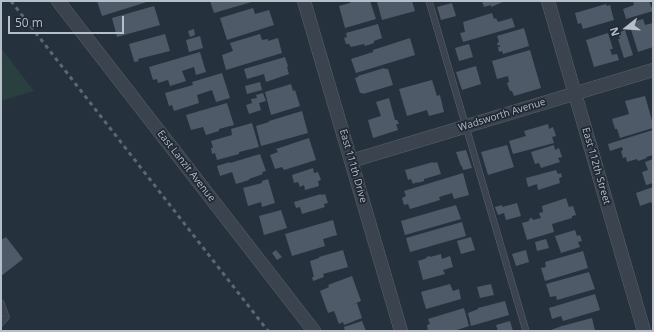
<!DOCTYPE html>
<style>
body{margin:0}
#map{position:relative;width:654px;height:332px;overflow:hidden;background:#26313e;font-family:"Open Sans",sans-serif}
canvas{display:block}
.frame{position:absolute;inset:0;border:2px solid #b6bec9;pointer-events:none}
.north{position:absolute;left:606px;top:8px;width:40px;height:40px;-webkit-text-stroke:3px #1f2833;paint-order:stroke;rotate:253deg;font-size:11px;font-weight:700;line-height:16px;text-align:center;color:#b6bec9}
.north::after{content:'';display:block;margin:auto;width:14px;height:18px;background:#b6bec9;clip-path:polygon(50% 0,100% 100%,50% 72%,0 100%)}
.scale{position:absolute;left:8px;top:16px;width:116px;height:18px;box-sizing:border-box;border:2px solid #b6bec9;border-top:0;padding-left:5px;font-size:12px;line-height:14px;white-space:nowrap;color:#b6bec9;-webkit-text-stroke:3px #1f2833;paint-order:stroke}
</style>
<div id="map">
<canvas width="654" height="332"></canvas>
<div class="frame"></div>
<div class="north">N</div>
<div class="scale">50 m</div>
</div>
<script>
const g = document.querySelector('canvas').getContext('2d');
g.lineJoin = 'round';
function fillPath(path, color) { g.fillStyle = color; g.fill(path, 'evenodd'); }
const toPath = rows => new Path2D(rows.map(r => 'M' + r).join(''));
function trace(path, color, width, dash) { g.strokeStyle = color; g.lineWidth = width; g.lineCap = dash ? 'butt' : 'round'; g.setLineDash(dash || []); g.stroke(path); }
function label(font, color, halo, rows, align = 'center') {
  g.font = font + ' "Open Sans",sans-serif'; g.lineWidth = 3.5; g.setLineDash([]); g.textBaseline = 'middle'; g.strokeStyle = halo; g.fillStyle = color; for (const [text, x, y, turn = 0] of rows) {
    g.save(); g.translate(x, y); g.rotate((+turn || 0) * Math.PI / 180); g.textAlign = isNaN(turn) ? turn : align; if (halo) g.strokeText(text, 0, 0); g.fillText(text, 0, 0); g.restore();
  }
}
const green = toPath([
 [1,48,34,91,1,101]
]);
const building = toPath([
 [97,1,150,1,102,16],
 [210,1,255,1,214,13],
 [350,1,370,1,376,19,345,28,339,6,350,3],
 [382,1,412,1,415,11,382,20,377,2],
 [482,1,505,1,491,7,491,5,484,7],
 [633,1,649,1,653,11,626,19,623,9,634,5],
 [452,3,456,16,441,20,437,7],
 [606,4,607,6,610,5,614,20,583,29,581,23,578,24,575,13],
 [154,6,160,25,117,37,112,18],
 [253,8,255,14,269,10,274,25,227,40,220,18],
 [492,13,494,19,496,18,498,22,512,18,515,27,463,42,460,33,465,32,463,22],
 [643,19,645,25,653,23,653,47,638,52,629,23],
 [378,24,382,38,374,41,374,43,365,46,364,44,351,47,349,44,346,44,344,38,347,37,346,33],
 [524,28,529,46,503,54,502,51,499,52,498,47,500,47,500,45,498,46,497,43,499,42,497,36],
 [194,29,195,35,190,37,188,31],
 [625,30,633,55,624,58,618,39,620,39,618,33],
 [608,33,613,49,610,49,612,55,617,54,619,60,594,67,586,40],
 [165,34,170,51,138,59,139,61,135,62,134,61,129,44],
 [260,34,262,40,268,39,268,41,278,38,282,53,226,70,222,55,233,51,230,43],
 [200,36,203,48,189,52,186,40],
 [410,38,415,55,356,73,351,59,373,52,373,50],
 [469,44,473,57,459,61,455,48],
 [530,50,541,88,514,96,512,91,510,91,507,83,509,82,508,76,497,79,492,61],
 [200,52,206,72,196,75,194,67,182,71,186,81,170,86,168,80,158,83,157,79,153,80,149,67],
 [285,57,288,66,287,67,289,74,266,82,264,74,247,79,244,69],
 [476,66,481,84,462,90,456,72],
 [384,68,385,69,388,69,393,85,363,94,363,93,360,93,355,78,358,77,358,76],
 [222,73,230,98,216,102,212,90,197,95,199,103,174,111,172,105,169,106,165,93,193,85,192,82],
 [432,80,437,96,440,95,444,112,429,116,427,110,407,116,399,89],
 [260,82,262,90,247,94,245,86],
 [291,84,293,91,295,90,300,106,271,115,265,92],
 [263,93,266,101,259,103,261,110,249,114,246,105,252,103,251,99,257,98,256,95],
 [645,96,653,124,653,128,620,138,617,129,615,129,612,119,629,114,625,101],
 [389,98,395,120,397,120,399,124,396,124,398,130,373,138,368,120,381,116,376,102],
 [227,103,234,125,219,129,219,131,206,135,203,127,191,130,186,115],
 [302,111,308,133,261,146,256,126,269,122,269,121],
 [252,123,259,147,239,152,239,154,217,160,215,153,212,154,211,148,213,148,211,141,232,135,231,129],
 [548,124,549,129,553,127,556,136,552,137,554,143,513,154,509,141,526,136,524,131],
 [653,130,653,155,646,157,647,158,638,161,637,159,627,162,626,157,623,158,621,151,623,150,622,147,610,151,608,144],
 [309,138,316,160,284,170,282,167,275,169,270,155,278,152,276,149],
 [507,145,514,167,488,175,481,152],
 [554,145,555,150,559,148,562,157,558,158,560,162,541,168,539,163,535,164,531,152],
 [466,150,472,168,463,170,462,166,461,166,456,152],
 [260,154,266,171,262,172,263,174,249,179,249,180,236,184,232,172,220,176,217,166,230,162,230,163],
 [653,159,653,183,646,185,642,172,648,170,645,162],
 [433,162,433,163,437,162,441,174,424,179,424,181,417,183,417,182,413,184,411,179,408,180,405,170],
 [313,168,314,173,318,172,321,180,318,181,319,186,305,190,304,185,300,187,298,182,294,183,292,175],
 [556,170,558,174,561,173,562,177,559,178,560,183,538,190,537,184,528,187,526,178],
 [463,173,469,195,454,199,452,193,439,197,440,200,410,209,408,204,404,205,402,198,406,196,404,191],
 [268,179,275,203,262,207,261,202,248,206,243,188,262,183,262,181],
 [653,187,653,206,651,202,640,206,636,193],
 [321,194,321,195,325,194,328,203,324,204,325,207,302,214,300,207,296,208,294,202],
 [566,198,569,207,573,206,576,215,572,216,572,218,552,224,554,232,527,240,522,223,529,221,529,219,532,218,533,220,541,218,539,213,543,212,542,206],
 [517,203,521,216,506,220,504,213,498,215,495,207,502,205,502,207],
 [456,205,461,219,405,235,401,221],
 [281,210,287,228,264,235,259,216],
 [333,220,337,235,323,239,325,246,292,256,285,234],
 [462,222,466,236,410,252,406,238],
 [575,230,577,236,580,235,582,241,578,242,580,247,561,253,555,236],
 [6,237,23,259,1,276,1,240],
 [471,237,475,250,461,254,457,241],
 [546,239,549,248,537,251,535,242],
 [276,250,282,257,277,260,272,253],
 [343,250,348,267,323,274,324,277,313,281,312,277,314,277,310,261,319,258,319,257],
 [526,250,529,262,516,266,512,254],
 [583,251,588,268,545,281,541,268,546,267,545,262],
 [441,254,442,259,450,256,453,267,443,270,445,274,423,280,418,261,427,258,426,257,430,256,430,257],
 [589,272,595,289,557,300,556,296,550,297,546,284],
 [352,276,361,301,351,305,357,303,362,318,344,325,343,322,339,324,334,311,328,313,320,291,329,287,328,285],
 [450,284,453,291,459,289,461,299,426,309,421,292],
 [491,284,494,295,480,298,477,287],
 [595,294,600,310,563,321,561,316,552,319,549,308],
 [505,301,509,315,471,326,468,313,478,309,478,308],
 [464,308,469,326,454,331,428,331,427,325,430,324,428,319],
 [592,318,595,331,548,331,562,326],
 [362,321,366,331,345,331,344,327],
 [510,321,513,331,498,331,496,325]
]);
const lane = toPath([
 [429,1,526,331],
 [1,303,6,317,1,323]
]);
const street = toPath([
 [58,1,314,331],
 [304,1,401,331],
 [548,1,644,331],
 [351,161,653,70]
]);
const rail = toPath([
 [11,1,268,331]
]);
const streetNames = [
 ["Wadsworth Avenue",502,115,-17],
 ["East Lanzit Avenue",186,166,52],
 ["East 111th Drive",353,166,74],
 ["East 112th Street",596,166,74]
];
fillPath(green, '#293f40');
fillPath(building, '#4f5a69');
trace(lane, '#58616c', 7);
trace(street, '#58616c', 14);
trace(lane, '#3a434e', 6);
trace(street, '#3a434e', 13);
trace(rail, '#5c6775', 3, [4, 4]);
label('10px', '#b6bec9', '#1f2833', streetNames);
</script>
